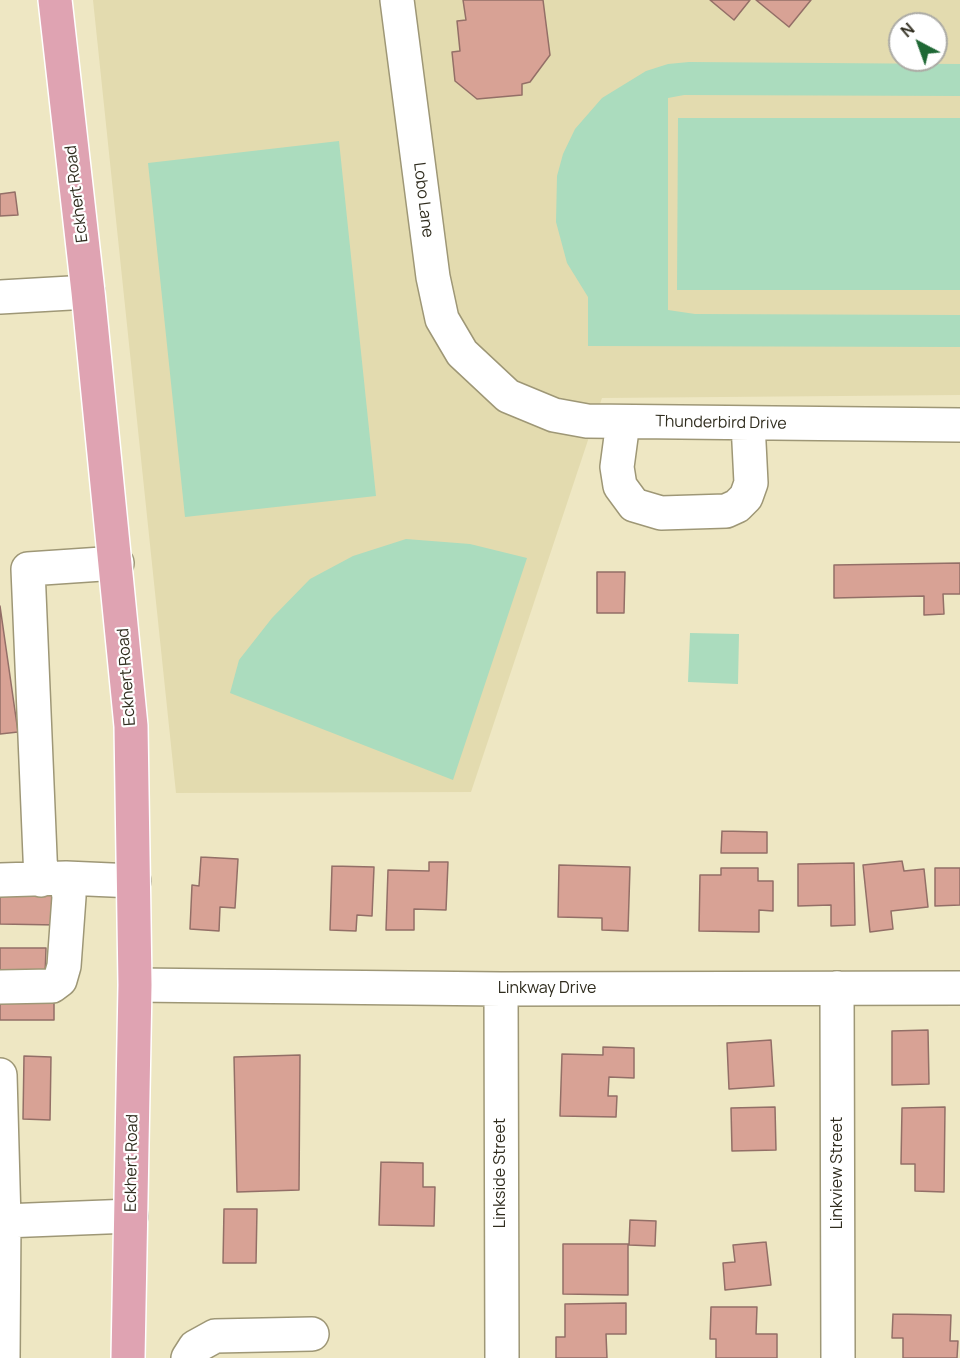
<!DOCTYPE html>
<style>
body{margin:0}
#map{position:relative;width:960px;height:1358px;overflow:hidden;background:#eee7c3;font-family:Manrope,sans-serif}
canvas{display:block}
.north{position:absolute;left:888px;top:12px;width:60px;height:60px;box-sizing:border-box;background:#fff;border:2px solid #acaba5;border-radius:50%;rotate:319deg;font-size:16px;font-weight:700;line-height:24px;text-align:center;color:#302d1f}
.north::after{content:'';display:block;margin:auto;width:21px;height:27px;background:#1f6835;clip-path:polygon(50% 0,100% 100%,50% 72%,0 100%)}
</style>
<div id="map">
<canvas width="960" height="1358"></canvas>
<div class="north">N</div>
</div>
<script>
const g = document.querySelector('canvas').getContext('2d');
g.lineJoin = 'round';
function fillPath(path, color) { g.fillStyle = color; g.fill(path, 'evenodd'); }
const toPath = rows => new Path2D(rows.map(r => 'M' + r).join(''));
function trace(path, color, width, dash) { g.strokeStyle = color; g.lineWidth = width; g.lineCap = dash ? 'butt' : 'round'; g.setLineDash(dash || []); g.stroke(path); }
function label(font, color, halo, rows, align = 'center') {
  g.font = font + ' Manrope,sans-serif'; g.lineWidth = 4.5; g.setLineDash([]); g.textBaseline = 'middle'; g.strokeStyle = halo; g.fillStyle = color; for (const [text, x, y, turn = 0] of rows) {
    g.save(); g.translate(x, y); g.rotate((+turn || 0) * Math.PI / 180); g.textAlign = isNaN(turn) ? turn : align; if (halo) g.strokeText(text, 0, 0); g.fillText(text, 0, 0); g.restore();
  }
}
const built = toPath([
 [93,0,960,0,960,395,602,398,471,792,176,793],
 [900,24,936,24,936,60,900,60]
]);
const green = toPath([
 [689,62,960,64,960,96,684,95,668,98,668,310,695,314,960,315,960,347,588,346,588,297,567,263,556,222,557,176,563,154,575,129,602,98,646,71,668,64],
 [678,118,960,118,960,290,677,290],
 [339,141,376,496,185,517,148,163],
 [406,539,470,544,527,558,453,780,230,693,239,660,272,618,310,579,353,556],
 [690,633,739,634,738,684,688,682]
]);
const building = toPath([
 [463,0,543,0,550,55,530,82,522,84,522,95,477,99,455,81,452,52,460,51,457,21,466,20,463,0],
 [710,0,750,0,734,20,710,0],
 [756,0,811,0,789,27,756,0],
 [15,192,18,215,0,216,0,194,15,192],
 [960,563,960,594,943,594,944,614,924,615,924,596,834,598,834,565,960,563],
 [597,572,625,572,624,613,597,613,597,572],
 [0,606,18,732,0,734,0,606],
 [722,831,767,832,767,853,721,853,722,831],
 [201,857,238,859,235,908,220,907,219,931,190,929,192,885,199,886,201,857],
 [902,861,904,871,924,869,928,907,891,911,893,929,870,932,863,865,902,861],
 [429,862,448,862,446,910,414,909,414,930,386,930,388,870,429,871,429,862],
 [854,863,855,925,831,926,831,905,798,906,798,864,854,863],
 [559,865,630,867,628,931,602,930,602,918,558,917,559,865],
 [332,866,374,867,372,916,357,915,356,931,330,930,332,866],
 [721,868,758,868,758,881,773,881,773,911,759,910,759,932,699,931,700,875,721,875,721,868],
 [935,868,960,868,960,905,935,906,935,868],
 [0,891,57,892,57,925,0,924,0,891],
 [0,948,46,948,45,976,0,976,0,948],
 [0,1003,54,1003,54,1020,0,1020,0,1003],
 [928,1030,929,1084,892,1085,892,1031,928,1030],
 [771,1040,774,1086,729,1089,727,1043,771,1040],
 [603,1047,634,1048,634,1078,609,1077,608,1096,617,1096,616,1117,560,1116,562,1054,603,1055,603,1047],
 [300,1055,299,1190,237,1192,234,1057,300,1055],
 [24,1056,51,1057,50,1120,23,1119,24,1056],
 [775,1107,776,1150,732,1151,731,1108,775,1107],
 [945,1107,944,1192,915,1191,915,1164,901,1164,902,1108,945,1107],
 [381,1162,423,1163,423,1187,435,1187,434,1226,379,1225,381,1162],
 [224,1209,257,1209,256,1263,223,1263,224,1209],
 [630,1220,656,1221,655,1246,629,1245,630,1220],
 [766,1242,771,1285,725,1290,723,1263,735,1262,733,1245,766,1242],
 [563,1244,628,1244,628,1295,563,1294,563,1244],
 [626,1303,626,1334,606,1334,607,1358,556,1358,556,1337,565,1337,565,1304,626,1303],
 [711,1307,757,1307,756,1334,777,1334,777,1358,716,1358,716,1339,710,1339,711,1307],
 [893,1314,951,1315,950,1341,958,1341,957,1358,903,1358,903,1338,892,1338,893,1314]
]);
const minor = toPath([
 [397,0,433,277,442,319,462,353,508,396,554,415,587,421,960,425],
 [0,297,88,292],
 [623,422,617,467,620,486,634,505,661,513,726,511,737,506,746,497,751,483,748,423],
 [0,880,66,878,134,881],
 [41,880,28,569,117,563],
 [135,985,501,989,960,988],
 [0,987,52,986,60,980,64,966,69,897,66,878],
 [837,988,838,1358],
 [501,989,502,1358],
 [0,1075,4,1221,131,1216],
 [3,1358,4,1221],
 [188,1358,195,1347,215,1336,312,1334]
]);
const major = toPath([
 [55,0,88,292,131,726,135,985,128,1358]
]);
const streetNames = [
 ["Eckhert Road",77,194,-97],
 ["Lobo Lane",423,200,83],
 ["Thunderbird Drive",721,423,1],
 ["Eckhert Road",127,677,-94],
 ["Linkway Drive",547,989],
 ["Eckhert Road",132,1163,-89],
 ["Linkside Street",501,1173,-90],
 ["Linkview Street",838,1173,-90]
];
fillPath(built, '#e3dbaf');
fillPath(green, '#abdcbe');
fillPath(building, '#d8a295');
trace(building, '#936f67', 1.5);
trace(minor, '#9e9776', 36);
trace(major, '#fff', 36);
trace(minor, '#fff', 33);
trace(major, '#dfa3b2', 33);
label('16px', '#302d1f', '#fff', streetNames);
</script>
